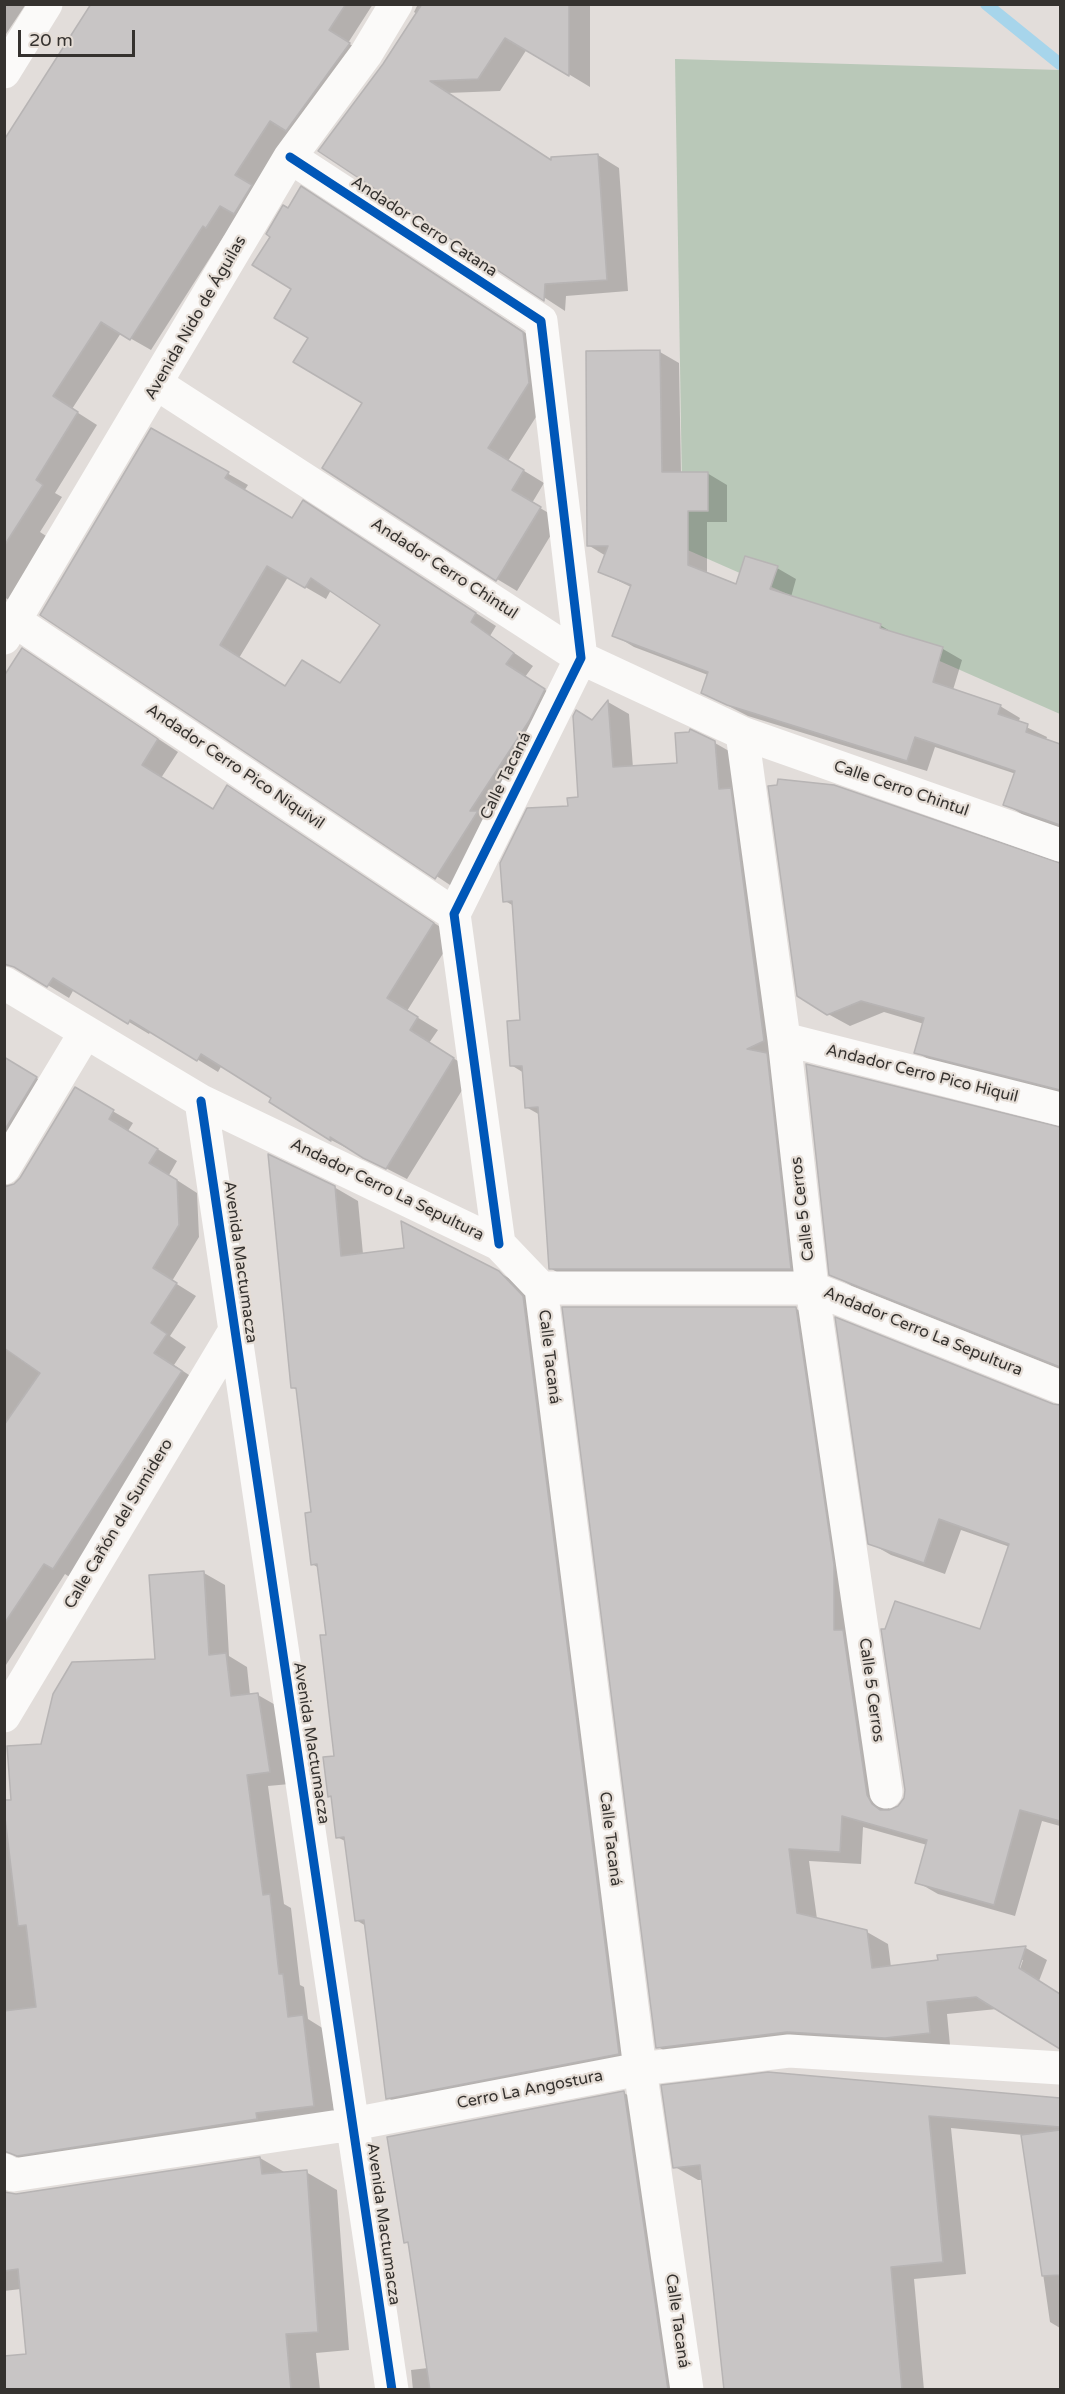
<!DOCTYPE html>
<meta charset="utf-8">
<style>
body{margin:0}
#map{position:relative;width:1065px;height:2394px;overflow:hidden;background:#e2ddda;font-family:"Varela Round",sans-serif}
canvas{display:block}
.frame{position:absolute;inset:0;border:6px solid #35322f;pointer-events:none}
.scale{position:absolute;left:18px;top:30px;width:117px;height:27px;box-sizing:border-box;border:3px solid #35322f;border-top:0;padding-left:8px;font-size:18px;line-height:21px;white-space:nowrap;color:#35322f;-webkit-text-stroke:4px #e5ddd6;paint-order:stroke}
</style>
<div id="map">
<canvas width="1065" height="2394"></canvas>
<div class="frame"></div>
<div class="scale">20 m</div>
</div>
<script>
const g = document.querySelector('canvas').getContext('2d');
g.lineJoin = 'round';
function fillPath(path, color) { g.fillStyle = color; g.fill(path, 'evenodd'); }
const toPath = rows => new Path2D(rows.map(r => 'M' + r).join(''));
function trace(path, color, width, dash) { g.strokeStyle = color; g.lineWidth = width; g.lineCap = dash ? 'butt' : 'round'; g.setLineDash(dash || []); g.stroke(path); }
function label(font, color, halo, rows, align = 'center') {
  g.font = font + ' "Varela Round",sans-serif'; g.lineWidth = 4.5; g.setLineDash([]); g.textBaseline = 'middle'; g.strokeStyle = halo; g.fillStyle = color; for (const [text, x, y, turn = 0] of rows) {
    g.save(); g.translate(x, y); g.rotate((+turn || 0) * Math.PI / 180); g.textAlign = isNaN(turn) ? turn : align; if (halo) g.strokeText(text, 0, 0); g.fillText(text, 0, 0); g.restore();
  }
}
const green = toPath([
 [675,59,1060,70,1060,714,683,548]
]);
const shadow = toPath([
 [4,4,26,4,4,37],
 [93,4,373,4,348,43,369,56,227,238,224,236,151,350,121,333,72,409,97,425,55,493,62,497,40,532,63,547,26,610,4,597,4,144],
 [418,4,590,4,590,87,527,49,500,91,447,93,552,161,598,155,619,168,628,291,566,296,565,311,320,151,384,65,417,14,414,12],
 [322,200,544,345,550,395,508,461,544,483,532,503,560,520,517,591,497,579,364,403,310,338,293,288,288,209],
 [660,352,679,363,681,473,707,473,727,485,727,522,707,522,707,574,737,586,777,568,796,579,791,597,880,625,895,634,943,649,962,660,953,690,1000,706,1020,718,1018,723,1047,737,1046,740,1060,745,1060,828,1025,816,1005,804,1016,774,935,747,927,771,748,716,703,693,708,675,634,647,614,635,631,587,600,572,606,556,588,545],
 [151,430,248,485,244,491,292,520,323,514,496,626,490,636,533,666,525,677,564,702,456,889,42,614],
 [288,577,326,599,331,590,382,625,341,685,286,688,239,658],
 [43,662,178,752,161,778,214,810,228,787,454,936,407,1011,438,1030,429,1043,474,1071,407,1179,331,1140,271,1101,273,1098,222,1065,218,1072,151,1031,149,1034,74,989,69,998,18,967],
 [608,702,629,714,633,768,679,764,715,743,736,755,812,1281,572,1281,550,1268,540,1115,526,1107,524,1073,511,1065,522,1021,514,906,505,901,570,807,580,798,593,721],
 [1053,864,1060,865,1060,1095,937,1064,916,1052,924,1024,884,1012,850,1026,828,1014],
 [4,1058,56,1090,5,1181,7,1187,14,1185,21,1179,75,1089,133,1123,128,1131,177,1161,169,1175,197,1193,199,1237,172,1281,196,1296,170,1336,186,1347,174,1365,201,1383,74,1580,65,1574,4,1668],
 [1055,1129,1060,1129,1060,1369,852,1286,831,1274],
 [334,1187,358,1201,363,1254,498,1272,523,1286,547,1312,643,2067,412,2111,388,2098,366,1926,356,1920,347,1842,337,1837,333,1798,329,1796,336,1757,327,1636,319,1568,312,1564,312,1514,297,1390,292,1387],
 [795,1308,817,1321,890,1812,898,1808,905,1800,981,1631,1010,1547,961,1530,945,1574,891,1555,870,1543,1053,1406,1060,1407,1060,1826,1042,1821,1015,1916,938,1894,917,1882,927,1845,863,1827,861,1864,809,1861,817,1919,867,1932,888,1944,891,1967,939,1961,939,1957,1026,1948,1047,1960,1039,1981,1060,1995,1060,2049,997,2009,947,2014,950,2045,679,2059,658,2047],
 [1020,1960,1023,1960,1018,1975],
 [204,1573,225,1585,229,1656,247,1667,250,1695,258,1695,279,1707,290,1784,268,1786,284,1904,291,1908,300,1985,304,1987,308,2019,324,2029,335,2118,28,2163,6,2151,4,2135,4,1814,7,1814,42,1745,157,1660],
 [768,2074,1060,2100,1060,2328,1050,2322,1023,2135,951,2128,966,2274,914,2279,924,2390,726,2390,703,2180,698,2180,675,2167],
 [624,2093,647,2106,689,2390,413,2390,411,2370,428,2368,409,2244,405,2242],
 [260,2158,286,2173,306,2172,337,2190,349,2350,316,2353,320,2390,4,2390,28,2355,21,2289,4,2291,4,2196]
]);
const stream = toPath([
 [986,4,1060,64]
]);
const building = toPath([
 [91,4,346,4,329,30,350,43,286,131,270,121,235,175,252,185,234,214,220,206,206,228,203,226,130,340,101,322,53,396,78,412,36,480,43,485,4,546,4,140,91,4],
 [422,4,569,4,569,76,505,38,478,79,430,81,551,160,551,157,598,154,607,280,545,284,544,301,318,151,383,64,422,4],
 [301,186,523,332,529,383,488,448,524,470,512,490,541,507,496,581,322,468,362,403,293,362,308,338,274,318,291,289,252,265,270,237,266,234,283,205,288,208,301,186],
 [660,350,662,472,708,472,708,511,688,511,688,565,736,584,745,556,778,566,770,589,881,624,880,628,943,647,933,682,1001,705,998,714,1028,724,1026,732,1060,744,1060,825,1003,805,1015,771,915,737,907,761,727,705,701,693,708,672,612,636,631,585,598,572,608,546,587,546,586,351,660,350],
 [151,428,229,472,225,478,292,518,303,500,476,613,471,622,514,653,506,664,545,689,529,721,470,811,478,811,435,879,40,615,151,428],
 [267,566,305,588,311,578,380,625,340,683,302,660,285,686,220,645,267,566],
 [22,648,158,739,142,765,213,809,227,785,434,923,387,998,418,1017,410,1030,454,1058,386,1169,363,1158,330,1137,331,1141,269,1102,271,1098,201,1054,197,1061,130,1020,128,1024,53,978,47,987,14,967,4,964,4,676,22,648],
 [608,700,613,767,677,763,675,733,689,732,690,729,715,741,719,789,731,788,764,1041,747,1049,767,1053,791,1269,549,1269,538,1107,525,1108,522,1066,510,1066,507,1021,520,1020,512,901,503,902,500,863,527,808,568,806,567,798,578,797,573,716,576,710,592,720,608,700],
 [778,779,834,785,1060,863,1060,1090,914,1053,924,1018,861,1001,827,1015,797,996,768,786,777,785,778,779],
 [4,1057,37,1077,4,1131,4,1057],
 [806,1064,1060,1127,1060,1367,829,1275,806,1064],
 [75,1087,114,1110,109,1119,158,1149,149,1163,177,1180,179,1225,153,1268,177,1283,151,1323,167,1334,154,1353,182,1371,53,1569,44,1564,4,1624,4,1425,40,1373,4,1348,4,1187,14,1184,20,1178,75,1087],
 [268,1154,335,1186,341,1256,404,1248,401,1221,499,1271,523,1296,619,2054,386,2099,364,1920,355,1921,344,1837,336,1838,331,1796,328,1797,323,1757,334,1756,320,1635,326,1635,317,1564,311,1565,305,1513,311,1512,296,1388,291,1388,268,1154],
 [562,1307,796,1307,834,1565,834,1630,843,1630,867,1795,872,1804,880,1810,889,1810,898,1806,904,1798,905,1790,881,1629,885,1629,895,1601,980,1629,1009,1544,939,1519,924,1563,868,1544,835,1317,1053,1404,1060,1405,1060,1821,1020,1810,994,1905,915,1883,927,1840,842,1816,840,1852,789,1849,797,1913,867,1930,872,1968,938,1960,937,1955,1026,1946,1019,1968,1060,1994,1060,2049,976,1997,927,2002,930,2033,885,2038,787,2032,656,2048,562,1307],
 [204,1571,209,1655,226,1653,231,1696,258,1693,270,1772,247,1775,263,1895,270,1894,279,1974,283,1974,288,2017,303,2015,314,2106,256,2113,257,2119,17,2156,4,2151,4,2011,36,2007,26,1925,18,1926,4,1809,4,1800,11,1800,7,1746,41,1744,53,1694,72,1662,155,1659,149,1575,204,1571],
 [768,2072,1060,2098,1060,2127,929,2116,943,2262,891,2267,902,2390,724,2390,700,2165,673,2168,661,2085,768,2072],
 [624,2091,668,2390,430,2390,408,2242,404,2243,387,2137,624,2091],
 [1060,2130,1060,2275,1042,2276,1021,2135,1060,2130],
 [260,2157,262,2174,307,2170,318,2332,286,2334,291,2390,4,2390,4,2356,26,2354,18,2269,4,2271,4,2192,16,2194,260,2157]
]);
const minor = toPath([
 [4,72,46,4],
 [290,157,541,321,581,658,454,914,499,1244],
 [157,384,581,658,742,733,1060,845],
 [15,621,454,914],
 [4,638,290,157,366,54,396,4],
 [742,733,784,1039,812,1288,886,1792],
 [4,983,201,1101,499,1244,541,1288,812,1288,1060,1387],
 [784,1039,1060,1109],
 [201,1101,392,2390],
 [4,1168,85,1033],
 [541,1288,640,2069,687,2390],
 [4,1716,234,1332],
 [4,2170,13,2175,353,2124,640,2069,789,2051,1060,2068]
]);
const cycleway = toPath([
 [290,157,541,321,581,658,454,914,499,1244],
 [201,1101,392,2390]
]);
const streetNames = [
 ["Andador Cerro Catana",424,227,33],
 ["Avenida Nido de Águilas",196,318,-60],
 ["Andador Cerro Chintul",444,569,33],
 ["Andador Cerro Pico Niquivil",235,767,34],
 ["Calle Tacaná",506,776,-64],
 ["Calle Cerro Chintul",901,789,19],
 ["Andador Cerro Pico Hiquil",922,1074,14],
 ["Andador Cerro La Sepultura",387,1190,26],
 ["Calle 5 Cerros",803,1209,-97],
 ["Avenida Mactumacza",240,1262,82],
 ["Andador Cerro La Sepultura",923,1332,22],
 ["Calle Tacaná",549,1357,83],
 ["Calle Cañón del Sumidero",119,1524,-59],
 ["Calle 5 Cerros",871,1690,82],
 ["Avenida Mactumacza",311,1743,81],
 ["Calle Tacaná",610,1839,83],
 ["Cerro La Angostura",530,2090,-11],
 ["Avenida Mactumacza",383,2224,82],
 ["Calle Tacaná",677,2321,82]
];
fillPath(green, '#b9c8b8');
fillPath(shadow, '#0003');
trace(stream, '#a7d5eb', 12);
fillPath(building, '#c8c5c5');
trace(building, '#b7b4b4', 1.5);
trace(minor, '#fbfaf9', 33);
trace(cycleway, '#0057b8', 9);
label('16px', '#35322f', '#e5ddd6', streetNames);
</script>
